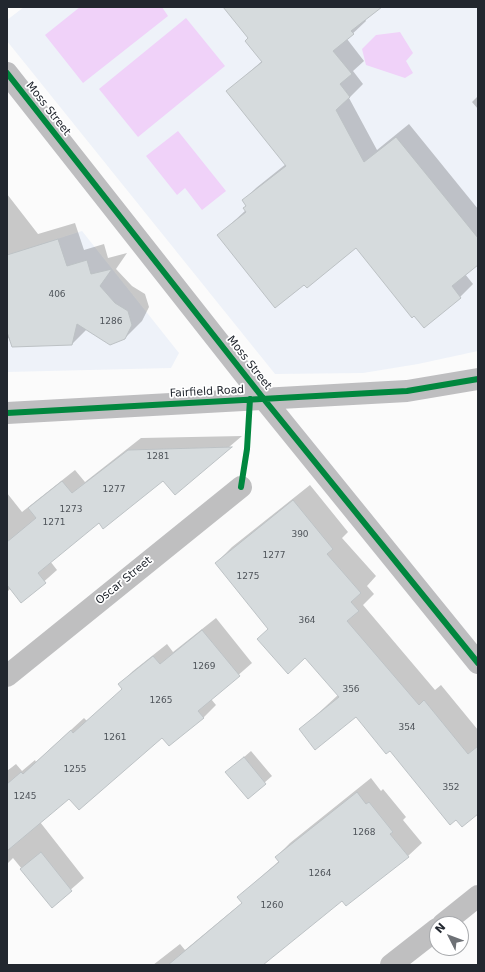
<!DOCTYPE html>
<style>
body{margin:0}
#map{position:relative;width:485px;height:972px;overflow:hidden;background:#fbfbfb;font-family:"DejaVu Sans",sans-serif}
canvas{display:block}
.frame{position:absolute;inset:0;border:8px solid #22272f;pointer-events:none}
.north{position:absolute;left:429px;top:916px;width:40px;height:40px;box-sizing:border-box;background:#fff;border:1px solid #a7a9ac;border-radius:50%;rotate:312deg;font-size:11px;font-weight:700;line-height:16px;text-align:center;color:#22272f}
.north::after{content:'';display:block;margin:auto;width:14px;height:18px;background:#6e7176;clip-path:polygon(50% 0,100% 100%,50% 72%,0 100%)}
</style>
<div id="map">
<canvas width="485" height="972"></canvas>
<div class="frame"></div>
<div class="north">N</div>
</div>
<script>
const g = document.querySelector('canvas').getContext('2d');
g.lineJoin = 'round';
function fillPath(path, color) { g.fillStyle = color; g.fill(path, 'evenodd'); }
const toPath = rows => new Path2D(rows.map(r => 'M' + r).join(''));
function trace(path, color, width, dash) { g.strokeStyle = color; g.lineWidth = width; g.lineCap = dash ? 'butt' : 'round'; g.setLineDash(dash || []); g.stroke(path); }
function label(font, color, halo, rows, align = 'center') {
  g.font = font + ' "DejaVu Sans",sans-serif'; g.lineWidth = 3.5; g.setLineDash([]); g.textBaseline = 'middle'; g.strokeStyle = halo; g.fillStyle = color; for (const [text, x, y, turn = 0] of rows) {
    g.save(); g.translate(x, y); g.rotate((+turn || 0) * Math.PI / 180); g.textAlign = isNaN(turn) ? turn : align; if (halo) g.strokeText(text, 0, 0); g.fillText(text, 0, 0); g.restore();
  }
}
const built = toPath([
 [24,7,478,7,478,351,418,364,363,373,275,374,7,41,7,20],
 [82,231,179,353,171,368,7,372,7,255]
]);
const green = toPath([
 [80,7,162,7,168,16,83,83,45,35],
 [186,18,225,66,138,137,99,89],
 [400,32,413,53,406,61,413,73,405,78,366,65,362,49,376,35],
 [178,131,226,191,202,210,185,188,177,195,146,156]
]);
const shadow = toPath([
 [225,7,380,7,365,19,366,21,347,39,364,61,353,71,363,84,349,98,377,150,409,124,478,209,478,263,465,274,473,284,460,297,424,326,356,247,304,283,219,235,246,210,247,205,243,201,256,188,286,164,228,91,262,61,249,38],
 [478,96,478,109,472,102],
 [7,194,38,234,75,223,84,250,104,244,108,258,127,253,116,269,132,286,145,294,149,307,142,321,124,339,87,329,72,344,7,338],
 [242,436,175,493,163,479,99,522,50,561,57,570,22,601,11,588,7,592,7,493,22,512,75,470,85,482,141,438],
 [310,485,348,532,342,538,376,576,367,586,374,594,363,605,435,690,441,685,478,730,478,813,356,715,300,730,338,695,305,657,269,629,216,563,232,547],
 [216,618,252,663,211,699,216,705,203,718,162,736,69,797,40,822,84,878,52,906,13,858,7,864,7,771,16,764,22,771,35,760,36,762,84,718,87,721,123,689,120,684,133,671,167,644,173,652],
 [251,751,272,776,248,797,227,772],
 [371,778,381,791,383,789,406,817,403,820,422,843,408,856,342,899,260,965,153,965,180,944,185,950,243,902,238,897,279,861,276,857,290,843]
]);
const building = toPath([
 [223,7,382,7,351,31,354,34,333,51,352,74,340,84,350,97,336,110,364,162,396,137,478,238,478,265,452,286,461,298,424,328,414,316,412,318,356,248,307,288,304,285,275,308,217,235,246,212,243,208,246,206,242,200,286,166,226,91,262,62,245,41,248,38,223,7],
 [58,239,67,266,87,260,91,274,112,269,100,286,115,303,128,311,132,325,125,339,110,345,77,324,72,345,12,347,7,332,7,255,58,239],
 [232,447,175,495,163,481,103,529,99,523,38,573,46,583,21,603,7,585,7,542,36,518,28,508,62,481,72,493,128,450,232,447],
 [293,500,333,549,327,554,361,593,351,602,359,611,347,621,419,705,424,700,468,754,478,746,478,814,462,827,456,820,450,825,390,751,386,754,356,717,315,750,299,729,339,697,305,658,288,674,257,639,268,629,215,563,293,500],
 [202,630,240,676,198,711,204,718,169,746,162,738,79,810,69,799,7,851,7,784,21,772,23,774,71,730,73,733,122,689,118,684,153,656,160,664,202,630],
 [244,757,266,784,248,799,225,772,244,757],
 [357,792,366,804,369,802,393,832,390,834,409,857,346,906,342,901,263,965,168,965,242,903,237,897,279,862,275,857,357,792],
 [41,852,72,891,52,908,20,869,41,852]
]);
const street = toPath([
 [7,676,241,487],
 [443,924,478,896],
 [391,965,437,929]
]);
const secondary = toPath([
 [7,73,263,398,478,663],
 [7,413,407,391,478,379]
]);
const cycleway = toPath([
 [7,73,263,398,478,663],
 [7,413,407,391,478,379],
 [241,487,247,449,250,399]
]);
const numberNames = [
 ["406",57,295],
 ["1286",111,322],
 ["1281",158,457],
 ["1277",114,490],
 ["1273",71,510],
 ["1271",54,523],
 ["390",300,535],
 ["1277",274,556],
 ["1275",248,577],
 ["364",307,621],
 ["1269",204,667],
 ["356",351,690],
 ["1265",161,701],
 ["354",407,728],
 ["1261",115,738],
 ["1255",75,770],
 ["352",451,788],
 ["1245",25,797],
 ["1268",364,833],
 ["1264",320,874],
 ["1260",272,906]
];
const streetNames = [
 ["Moss Street",48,109,52],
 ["Moss Street",249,363,52],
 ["Fairfield Road",207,392,-3],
 ["Oscar Street",124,581,-39]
];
fillPath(built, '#eef2f9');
fillPath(green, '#f0d2f9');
fillPath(shadow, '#0003');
fillPath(building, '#d6dbdd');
trace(building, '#bdc2c5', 1);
trace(street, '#bfbfc0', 22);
trace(secondary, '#bebec0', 22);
trace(cycleway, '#00873e', 6);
label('9px', '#4f545a', null, numberNames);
label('11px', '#22272f', '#fff', streetNames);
</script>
